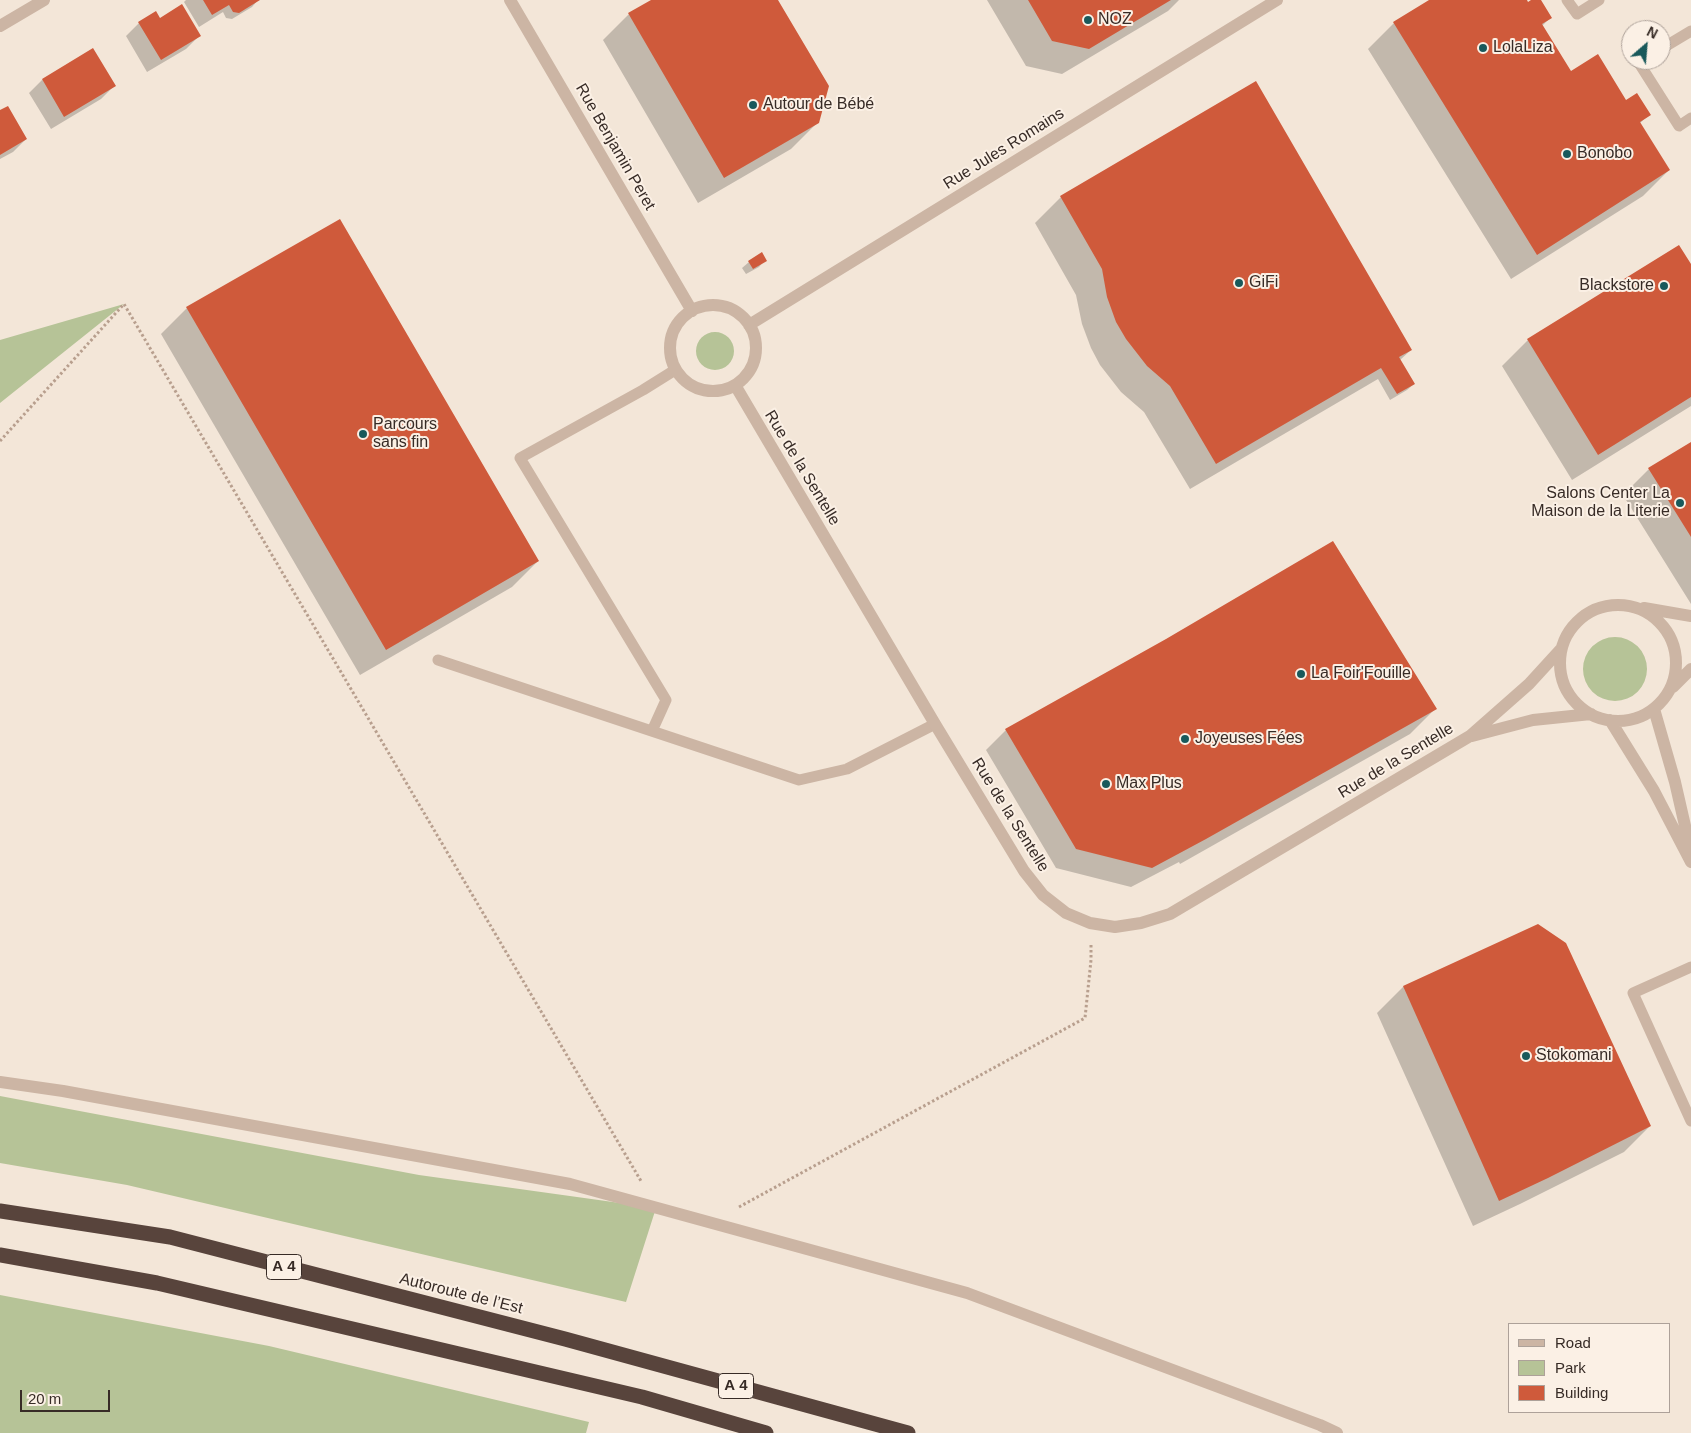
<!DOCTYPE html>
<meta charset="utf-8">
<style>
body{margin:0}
#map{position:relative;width:1691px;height:1433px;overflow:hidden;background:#f3e6d8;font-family:Arial,sans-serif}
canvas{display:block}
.legend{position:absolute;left:1508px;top:1323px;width:162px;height:90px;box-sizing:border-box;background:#fbf0e5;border:1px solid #ada199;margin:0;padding:6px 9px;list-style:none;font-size:15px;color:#372b26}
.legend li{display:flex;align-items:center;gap:10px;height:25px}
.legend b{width:25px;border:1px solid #ada199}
.north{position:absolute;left:1621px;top:20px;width:50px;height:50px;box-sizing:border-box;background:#fbf0e5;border:1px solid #ada199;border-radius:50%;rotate:27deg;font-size:14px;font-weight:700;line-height:20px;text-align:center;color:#372b26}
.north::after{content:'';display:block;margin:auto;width:18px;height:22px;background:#19595b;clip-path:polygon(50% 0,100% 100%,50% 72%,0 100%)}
.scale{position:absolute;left:20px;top:1390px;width:90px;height:22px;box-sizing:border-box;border:2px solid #372b26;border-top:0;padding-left:6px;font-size:15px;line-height:18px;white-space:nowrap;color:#372b26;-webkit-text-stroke:4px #fbf0e5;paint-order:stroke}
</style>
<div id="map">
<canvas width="1691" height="1433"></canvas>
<ul class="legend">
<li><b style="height:6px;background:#ccb5a4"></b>Road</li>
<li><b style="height:14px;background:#b6c397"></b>Park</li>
<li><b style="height:14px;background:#cf5a3b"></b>Building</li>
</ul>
<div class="north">N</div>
<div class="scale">20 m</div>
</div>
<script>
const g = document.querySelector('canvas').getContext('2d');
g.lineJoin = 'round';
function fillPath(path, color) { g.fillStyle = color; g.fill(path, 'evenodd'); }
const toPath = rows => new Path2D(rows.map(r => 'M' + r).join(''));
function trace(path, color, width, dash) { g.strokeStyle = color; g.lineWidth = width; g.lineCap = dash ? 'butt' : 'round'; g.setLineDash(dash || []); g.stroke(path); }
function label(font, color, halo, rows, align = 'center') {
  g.font = font + ' Arial,sans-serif'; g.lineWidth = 4; g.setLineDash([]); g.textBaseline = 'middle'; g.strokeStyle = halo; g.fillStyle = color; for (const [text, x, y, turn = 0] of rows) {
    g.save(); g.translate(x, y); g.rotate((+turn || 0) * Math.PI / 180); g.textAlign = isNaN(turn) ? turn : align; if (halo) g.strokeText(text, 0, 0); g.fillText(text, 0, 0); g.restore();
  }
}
const green = toPath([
 [124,304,0,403,0,340],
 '696 351a19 19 0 1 1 38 0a19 19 0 1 1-38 0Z',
 '1583 669a32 32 0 1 1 64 0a32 32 0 1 1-64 0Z',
 [0,1096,419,1175,656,1208,626,1302,127,1185,0,1163],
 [0,1295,269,1346,589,1422,586,1433,0,1433]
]);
const shadow = toPath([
 [186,0,258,0,252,7,232,19,226,18,223,12,199,27,184,2],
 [654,0,777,0,818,122,791,149,698,203,603,40,629,14],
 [987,0,1179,0,1168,11,1062,74,1026,66],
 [1431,0,1525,0,1528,4,1533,0,1540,0,1550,18,1542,26,1571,73,1649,115,1640,123,1669,170,1643,196,1511,279,1368,49,1394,23],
 [159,20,199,36,186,49,147,72,126,36,139,23],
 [93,50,114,86,101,99,51,129,29,93,42,80],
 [1255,83,1411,350,1400,360,1414,384,1407,390,1390,400,1378,379,1190,489,1144,412,1121,392,1100,365,1091,348,1082,324,1076,295,1035,223,1061,197],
 [0,112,26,139,13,152,0,159],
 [765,260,759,267,746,274,742,268,749,262],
 [1691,266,1691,406,1572,480,1502,366,1528,340],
 [187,308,538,561,512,587,360,675,161,334],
 [1691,443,1691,604,1623,495,1649,469],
 [1435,709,1410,734,1180,864,1179,862,1131,887,1056,868,986,750,1006,730],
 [1538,926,1650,1126,1624,1152,1520,1204,1473,1226,1377,1013,1403,987]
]);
const building = toPath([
 [203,0,260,0,239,13,233,12,229,5,212,15],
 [651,0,778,0,829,86,819,123,724,178,628,13],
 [1028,0,1171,0,1089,49,1052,41],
 [1429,0,1527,0,1528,2,1531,0,1541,0,1552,18,1542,24,1571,71,1598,54,1626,100,1637,93,1651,115,1640,122,1670,170,1537,255,1393,22],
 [182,4,201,36,161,60,138,22,156,11,160,18],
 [93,48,116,86,64,117,42,79],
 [1256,81,1412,350,1399,357,1415,384,1397,394,1381,368,1216,464,1170,386,1147,366,1126,339,1116,322,1107,297,1102,269,1060,196],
 [8,106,27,139,0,155,0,110],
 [340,219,539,561,386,650,186,307],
 [1679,245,1691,264,1691,397,1598,455,1527,339],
 [762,252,767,261,753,269,748,261],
 [1691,442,1691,537,1648,468],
 [1333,541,1437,709,1206,839,1152,868,1076,849,1005,729,1166,639],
 [1538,924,1566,943,1651,1126,1548,1178,1499,1201,1403,986]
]);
const path = toPath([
 [0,441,124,304,641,1181],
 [739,1207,1085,1018,1091,960,1091,944]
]);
const lane = toPath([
 [1567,0,1577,14,1599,0],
 [1661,49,1691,31],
 [1644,60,1639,63,1679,126,1691,118],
 [438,660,799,780,847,769,935,724],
 [652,731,666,700,520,458,643,390,675,370],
 [1691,967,1633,993,1691,1121]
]);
const street = toPath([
 [510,0,692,311],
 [0,26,44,0],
 '670 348a43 43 0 1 1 86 0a43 43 0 1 1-86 0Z',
 [749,325,1277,0],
 [735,385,935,724,1024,871,1043,895,1066,913,1090,923,1115,927,1141,923,1170,914,1470,736,1529,684,1561,649],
 '1560 663a58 58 0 1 1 116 0a58 58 0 1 1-116 0Z',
 [1644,608,1691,616],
 [1673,687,1691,669],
 [1654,709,1675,782,1691,852],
 [1610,720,1654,791,1691,862],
 [1472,736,1533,720,1591,714],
 [0,1082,63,1091,570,1184,967,1293,1320,1425,1337,1433]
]);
const highway = toPath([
 [0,1211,170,1237,565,1339,908,1433],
 [0,1255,157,1283,642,1397,766,1433]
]);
const markers = [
 [1088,20,5,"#19595b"],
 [1483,48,5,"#19595b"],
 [753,105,5,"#19595b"],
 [1567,154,5,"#19595b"],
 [1239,283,5,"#19595b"],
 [1664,286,5,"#19595b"],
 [363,434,5,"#19595b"],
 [1680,503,5,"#19595b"],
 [1301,674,5,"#19595b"],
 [1185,739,5,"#19595b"],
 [1106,784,5,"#19595b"],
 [1526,1056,5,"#19595b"]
];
const shields = [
 [284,1267,35],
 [736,1386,35]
];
const shieldNames = [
 ["A 4",284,1267],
 ["A 4",736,1386]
];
const poiNames = [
 ["NOZ",1098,20],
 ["LolaLiza",1493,48],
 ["Autour de Bébé",763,105],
 ["Bonobo",1577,154],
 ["GiFi",1249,283],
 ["Blackstore",1654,286,"right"],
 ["Parcours",373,425],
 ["sans fin",373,443],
 ["Salons Center La",1670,494,"right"],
 ["Maison de la Literie",1670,512,"right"],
 ["La Foir'Fouille",1311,674],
 ["Joyeuses Fées",1195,739],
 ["Max Plus",1116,784],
 ["Stokomani",1536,1056]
];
const streetNames = [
 ["Rue Benjamin Peret",615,147,60],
 ["Rue Jules Romains",1004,149,-32],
 ["Rue de la Sentelle",802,468,59],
 ["Rue de la Sentelle",1396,761,-31],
 ["Rue de la Sentelle",1010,815,58],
 ["Autoroute de l’Est",461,1294,14]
];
fillPath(green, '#b6c397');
fillPath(shadow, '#0003');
fillPath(building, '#cf5a3b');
trace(path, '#b89f8e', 3, [2.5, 2.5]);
trace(lane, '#ccb5a4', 11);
trace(street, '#ccb5a4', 12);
trace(highway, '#58443c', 15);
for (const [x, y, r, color] of markers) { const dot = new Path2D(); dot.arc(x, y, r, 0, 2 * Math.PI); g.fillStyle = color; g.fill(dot); trace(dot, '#fbf0e5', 2); }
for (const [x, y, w] of shields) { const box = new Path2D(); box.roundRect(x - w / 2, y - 12.5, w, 25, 4); g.fillStyle = '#fbf0e5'; g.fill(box); trace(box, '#372b26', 1); }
label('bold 15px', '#372b26', null, shieldNames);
label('16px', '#372b26', '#fbf0e5', poiNames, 'left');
label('16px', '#372b26', '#fbf0e5', streetNames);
</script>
